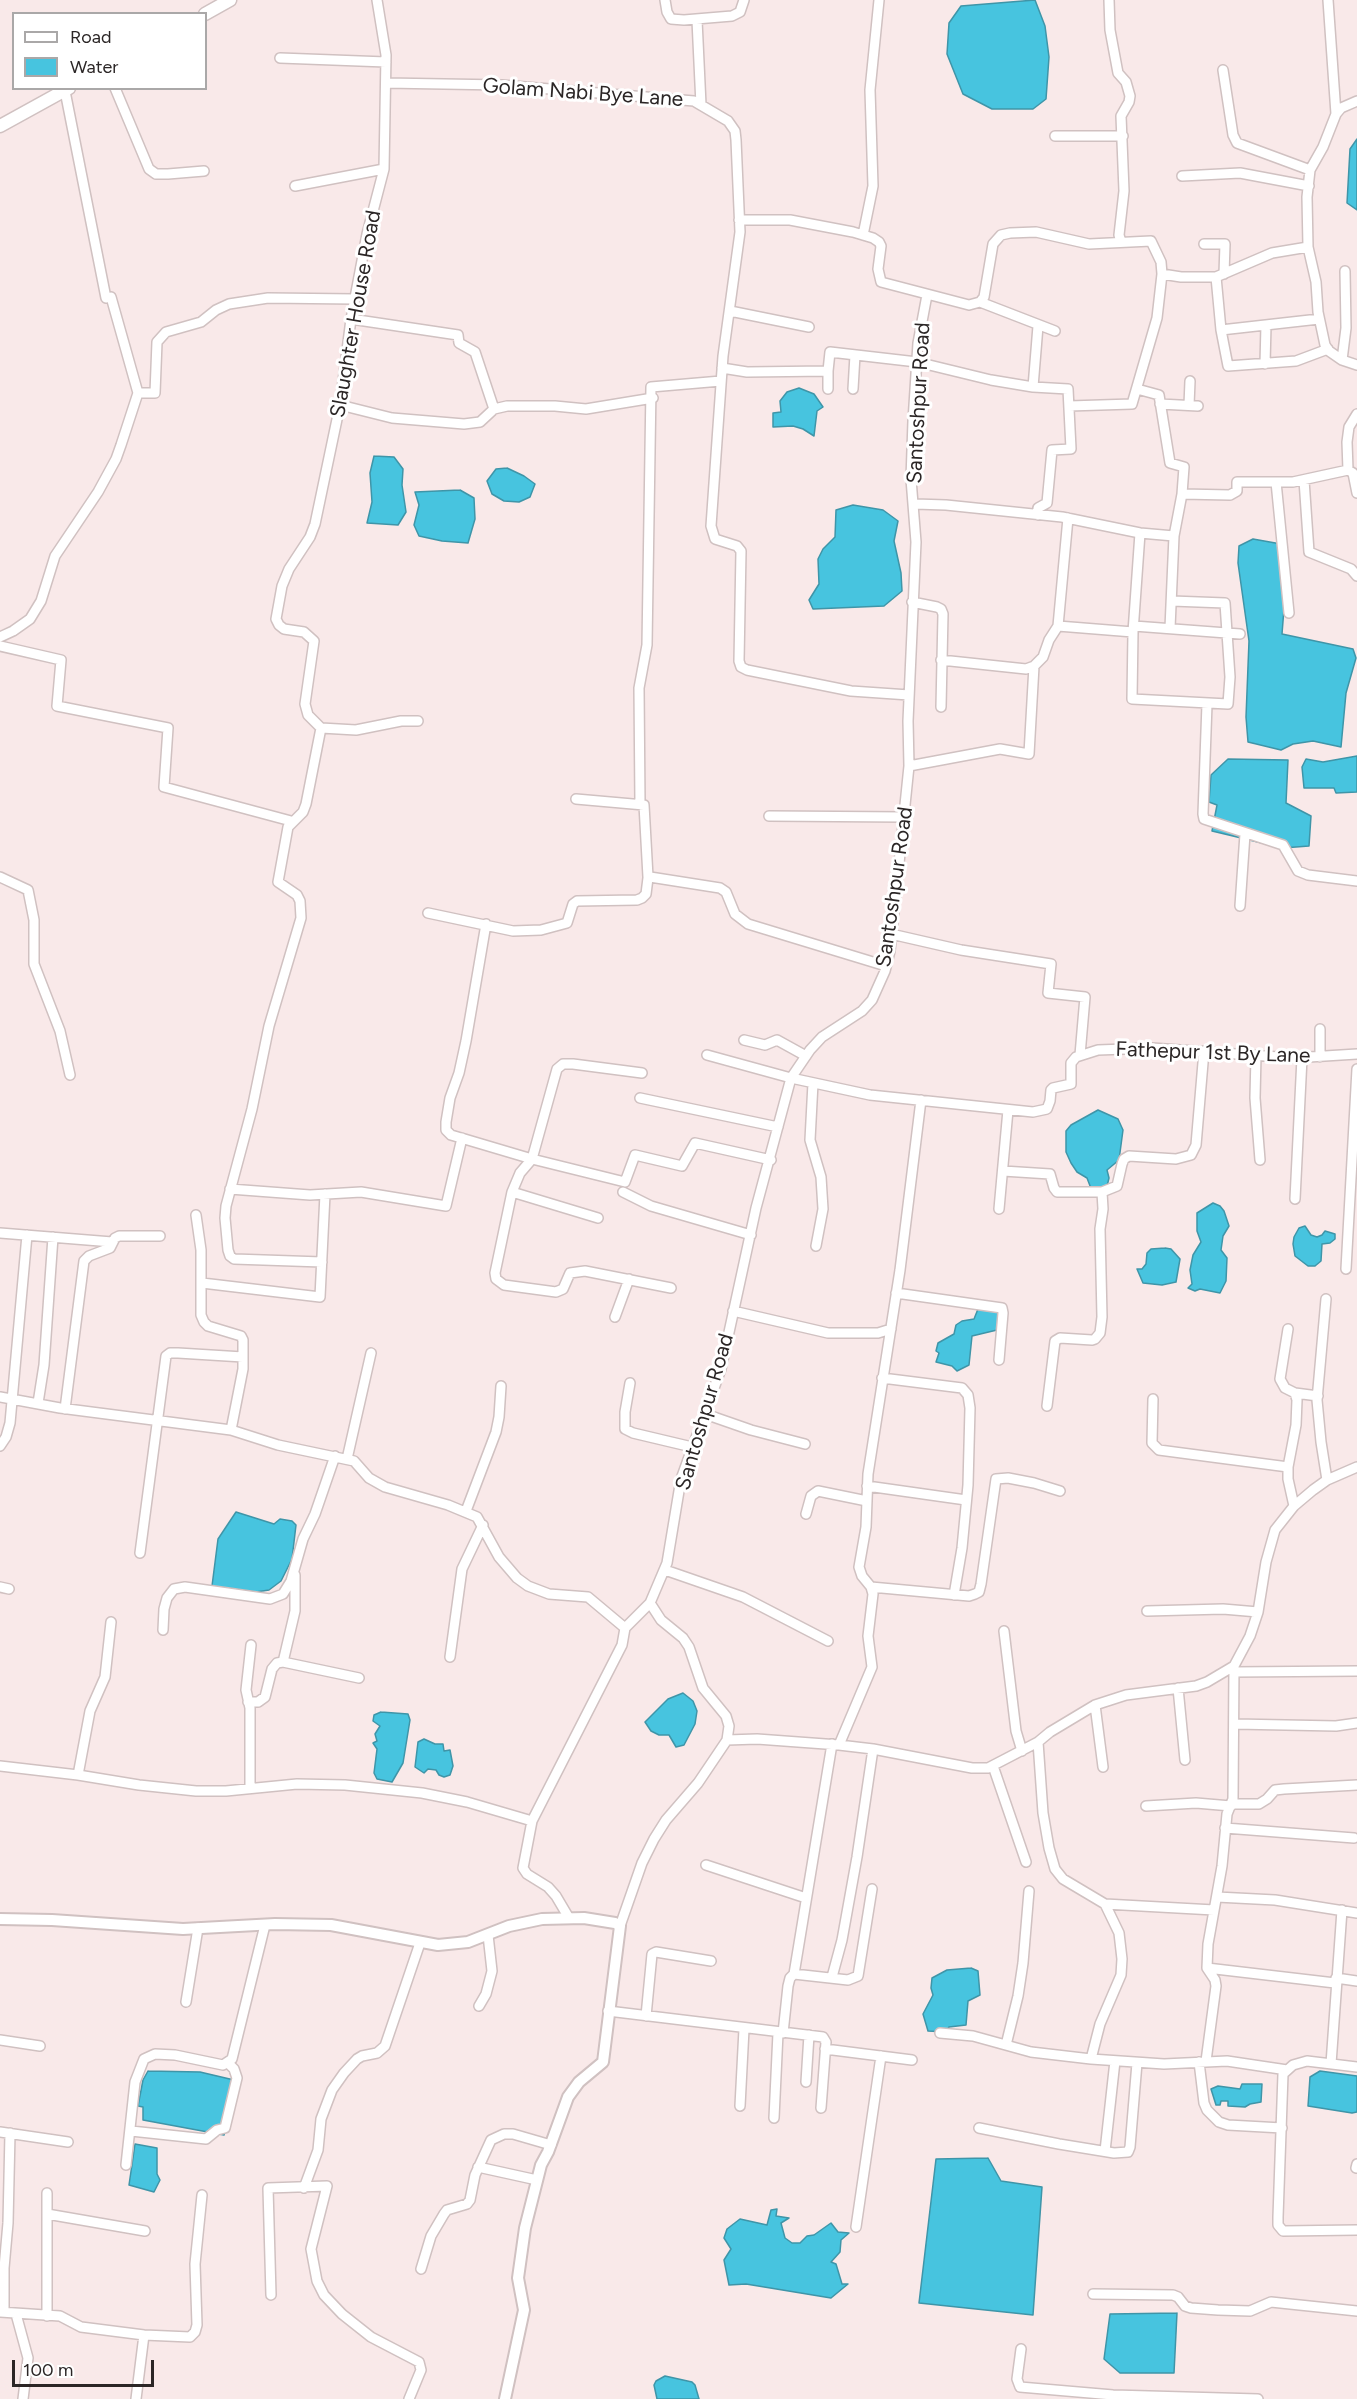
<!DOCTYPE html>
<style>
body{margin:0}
#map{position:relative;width:1357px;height:2399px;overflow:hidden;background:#f9e9e9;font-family:Figtree,sans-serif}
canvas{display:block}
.legend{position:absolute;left:12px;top:12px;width:195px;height:78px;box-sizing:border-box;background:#fff;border:2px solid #aaa8a8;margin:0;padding:8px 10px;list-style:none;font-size:18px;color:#2b2626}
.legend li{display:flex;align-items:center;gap:12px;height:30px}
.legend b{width:30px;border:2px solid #aaa8a8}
.scale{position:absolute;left:12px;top:2360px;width:142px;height:27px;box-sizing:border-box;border:3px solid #2b2626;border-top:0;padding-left:8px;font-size:18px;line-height:21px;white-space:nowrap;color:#2b2626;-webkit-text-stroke:4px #fff;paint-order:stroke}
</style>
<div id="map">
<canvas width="1357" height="2399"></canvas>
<ul class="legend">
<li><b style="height:8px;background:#fff"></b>Road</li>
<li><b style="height:16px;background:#47c4df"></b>Water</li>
</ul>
<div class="scale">100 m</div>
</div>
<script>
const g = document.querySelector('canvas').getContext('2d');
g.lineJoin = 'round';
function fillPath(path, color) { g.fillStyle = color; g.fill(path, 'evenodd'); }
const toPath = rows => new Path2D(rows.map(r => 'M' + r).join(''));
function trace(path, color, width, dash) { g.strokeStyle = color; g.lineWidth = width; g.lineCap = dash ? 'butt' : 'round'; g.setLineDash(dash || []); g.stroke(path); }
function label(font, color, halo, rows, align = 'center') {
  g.font = font + ' Figtree,sans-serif'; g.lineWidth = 6; g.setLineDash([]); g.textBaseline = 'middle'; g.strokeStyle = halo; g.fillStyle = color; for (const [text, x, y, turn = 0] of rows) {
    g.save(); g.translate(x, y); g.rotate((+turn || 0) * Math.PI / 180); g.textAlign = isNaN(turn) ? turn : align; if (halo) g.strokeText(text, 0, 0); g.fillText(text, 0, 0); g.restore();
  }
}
const water = toPath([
 [1035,0,1045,26,1049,57,1046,99,1033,109,992,109,963,94,947,54,949,23,961,6,1035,0],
 [1357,139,1357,210,1347,203,1350,149,1357,139],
 [799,388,814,394,823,407,817,411,814,436,803,429,793,426,773,427,773,413,781,412,780,401,787,392,799,388],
 [374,456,394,457,403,469,402,485,406,512,398,525,367,523,372,502,370,473,374,456],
 [507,468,524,476,535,484,530,497,519,502,504,501,492,494,487,481,496,469,507,468],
 [460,490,474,498,475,519,468,543,442,541,419,536,414,525,419,505,415,492,460,490],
 [853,505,883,510,898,521,894,541,901,573,902,591,884,606,813,609,809,600,819,584,818,559,823,549,835,537,836,510,853,505],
 [1253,539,1281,544,1286,583,1282,634,1353,649,1356,658,1346,693,1341,747,1313,741,1293,744,1281,750,1248,742,1246,717,1249,641,1238,563,1239,546,1253,539],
 [1357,756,1357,792,1336,793,1334,788,1304,788,1302,767,1306,759,1323,762,1357,756],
 [1228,759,1288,760,1286,803,1311,816,1309,846,1283,848,1212,831,1217,805,1209,802,1211,775,1228,759],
 [1098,1110,1118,1119,1123,1130,1119,1160,1107,1170,1109,1178,1107,1186,1092,1191,1087,1178,1077,1172,1071,1163,1066,1152,1066,1131,1071,1125,1098,1110],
 [1213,1203,1220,1206,1224,1211,1229,1226,1223,1236,1221,1250,1227,1258,1226,1281,1220,1293,1200,1289,1195,1291,1188,1288,1192,1284,1190,1270,1193,1255,1201,1242,1197,1231,1197,1213,1213,1203],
 [1305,1226,1311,1235,1317,1237,1322,1235,1325,1231,1335,1234,1335,1239,1330,1243,1322,1244,1321,1261,1315,1266,1308,1266,1295,1256,1293,1244,1294,1237,1299,1228,1305,1226],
 [1165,1248,1171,1249,1180,1259,1176,1282,1162,1285,1143,1283,1137,1269,1142,1269,1146,1264,1147,1253,1151,1249,1165,1248],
 [978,1309,995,1309,999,1315,997,1330,972,1336,969,1365,957,1371,952,1366,936,1362,939,1353,936,1351,938,1343,954,1334,956,1325,962,1321,974,1319,978,1309],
 [236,1512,274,1524,280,1519,292,1521,296,1525,292,1559,281,1581,269,1590,256,1592,212,1586,218,1539,236,1512],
 [683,1693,693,1701,697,1711,695,1724,684,1745,676,1747,669,1735,659,1735,651,1731,645,1722,668,1699,683,1693],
 [381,1712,408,1714,410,1720,403,1763,392,1782,377,1779,374,1773,377,1749,373,1743,377,1741,375,1734,380,1726,373,1721,374,1715,381,1712],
 [424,1739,435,1744,443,1744,444,1751,450,1750,453,1766,450,1775,444,1777,439,1775,436,1770,428,1769,424,1773,415,1767,418,1742,424,1739],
 [971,1968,978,1971,980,1995,968,2001,966,2025,949,2027,946,2032,928,2031,923,2014,933,1995,931,1988,932,1978,947,1970,971,1968],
 [148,2071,200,2072,234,2080,228,2123,224,2135,143,2120,143,2107,138,2106,143,2080,148,2071],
 [1320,2071,1357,2076,1357,2112,1352,2113,1308,2106,1310,2077,1320,2071],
 [1242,2084,1262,2084,1261,2102,1250,2104,1245,2107,1228,2106,1228,2101,1221,2101,1220,2105,1216,2105,1211,2089,1218,2086,1240,2089,1242,2084],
 [135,2144,157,2148,157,2174,160,2180,154,2192,129,2185,135,2144],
 [988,2158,1001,2181,1042,2187,1033,2315,919,2303,936,2159,988,2158],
 [777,2209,776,2216,789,2218,781,2223,785,2238,792,2243,800,2243,807,2236,814,2235,831,2223,838,2232,849,2233,841,2240,840,2252,831,2262,836,2264,842,2284,848,2284,831,2298,746,2284,729,2285,724,2260,731,2249,724,2238,727,2229,740,2219,767,2225,771,2210,777,2209],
 [1177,2313,1174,2373,1120,2373,1104,2359,1110,2314,1177,2313],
 [665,2376,692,2382,695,2385,699,2399,657,2399,654,2385,656,2381,665,2376]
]);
const minor = toPath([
 [377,0,386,55,384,169,367,234,351,319,340,405,315,524,310,537,289,569,282,586,276,619,279,625,284,629,304,632,314,641,305,704,308,715,321,728,356,730,401,721,418,721],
 [665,0,667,12,671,19,684,20,732,16,740,12,744,0],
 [1109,0,1110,30,1118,73,1126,82,1130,96,1129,102,1121,116,1124,191,1119,235,1121,242],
 [1328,0,1336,114],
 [697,20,701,105],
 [280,58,386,62],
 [1223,70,1233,135,1237,143,1310,170],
 [386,83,502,85,694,101,728,121,735,131,736,140,740,232,723,356,711,526,715,539,737,546,741,551,739,661,741,667,747,670,851,691,909,695],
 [115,88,149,169,156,174,168,174,204,171],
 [65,91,106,298],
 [1357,101,1341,108,1336,114,1323,147,1310,170,1307,197,1308,247,1316,282,1318,312,1325,345,1329,351,1342,360,1357,365],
 [1055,136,1123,136],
 [1182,176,1240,173,1309,186],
 [295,186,384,169],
 [739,220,790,220,853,232,873,238,879,242,881,246,878,269,881,282,969,305,980,302,984,297,993,244,1001,235,1010,233,1036,232,1089,244,1151,241,1161,262,1162,274,1181,277,1216,277,1272,253,1308,247],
 [863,235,873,186,870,90,879,0],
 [1204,244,1225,244,1224,274],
 [1216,277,1221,330,1319,319],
 [980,302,1055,331],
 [730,311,809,327],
 [351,319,458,335,459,343,475,352,494,409],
 [1221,330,1228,366,1296,361,1328,349],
 [1342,360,1346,328,1345,271],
 [1265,364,1266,325],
 [722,368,747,372,828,371,830,352,917,362,991,380,1033,387,1068,389,1071,449,1052,450,1047,503,1038,508,1038,515],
 [1033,387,1038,326],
 [828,389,828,371],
 [853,389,855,355],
 [1137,389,1159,395,1170,463,1184,467,1182,494],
 [138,393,155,393,157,342,166,332,201,322,216,310,229,304,268,298,355,299],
 [1160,404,1198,406],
 [340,405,392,418,464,424,480,422,494,409,507,406,555,406,586,409,653,398],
 [1189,405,1190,381],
 [1069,406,1132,404,1157,318,1162,274],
 [1357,414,1349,427,1347,442,1348,470,1353,473,1357,493],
 [1304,480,1309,552,1351,569,1357,576],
 [1276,482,1289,613],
 [915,504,946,505,1062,517,1140,533,1174,536],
 [1140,533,1133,632,1132,699,1228,704,1230,677,1225,603,1172,601],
 [912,602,937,607,941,609,943,614,941,707],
 [1058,626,1133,632],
 [1134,626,1240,634],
 [1170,628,1174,536,1182,494,1230,495,1237,491,1237,482,1293,482,1348,470],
 [0,637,13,631,30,619,41,601,55,556,98,492,116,459,121,445,138,393,111,297],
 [0,646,61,660,57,706,168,728,164,787,291,821],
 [941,660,1026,669,1034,666,1043,657,1049,640,1058,626,1068,518],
 [1207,704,1203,814,1204,819,1283,845,1298,871,1308,875,1357,881],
 [321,728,306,804,303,812,288,827,278,882,297,895,300,901,301,918,269,1026,252,1109,226,1206,225,1218,228,1250,230,1256,234,1259,322,1262],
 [909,766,1000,749,1029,754,1034,666],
 [576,799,644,805,648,877],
 [640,804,639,688,647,645,651,387,721,381],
 [769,816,904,817],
 [0,877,28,890,34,920,34,964,60,1031,70,1075],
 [1240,906,1245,834],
 [428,913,513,931,541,930,567,923,573,904,577,901,637,900,642,898,646,894,648,878,650,877,720,888,726,892,735,914,748,924,886,966],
 [486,924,466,1041,459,1073,450,1098,446,1122,446,1130,451,1135,532,1159,625,1182,635,1155,682,1166,695,1143,771,1160],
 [891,934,961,950,1051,964,1048,993,1085,997,1080,1055],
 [1320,1029,1320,1057],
 [744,1040,765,1045,777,1040,806,1056],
 [707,1055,791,1078,870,1095,1033,1112,1047,1109,1050,1101,1051,1090,1053,1088,1071,1084,1071,1063,1076,1057,1098,1050,1152,1048,1293,1058,1357,1054],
 [1256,1055,1255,1098,1260,1160],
 [642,1073,573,1064,563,1064,557,1069,532,1159,520,1173,512,1192,495,1273,496,1279,504,1285,556,1292,563,1289,570,1273,585,1271,671,1288],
 [813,1083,810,1140,821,1177,823,1209,816,1246],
 [640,1098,778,1127],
 [1003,1171,1050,1174,1054,1188,1057,1192,1102,1192,1117,1186,1122,1164,1124,1159,1129,1156,1176,1159,1191,1155,1196,1145,1204,1051],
 [230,1189,310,1195,361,1192,446,1206,462,1138],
 [512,1192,598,1218],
 [623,1192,651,1206,751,1235],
 [1295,1199,1302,1058],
 [999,1209,1008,1110],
 [196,1215,201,1250,201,1315,204,1322,208,1326,241,1336,243,1340,243,1369,231,1430],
 [0,1233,112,1242],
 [1346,1269,1357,1069],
 [202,1283,320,1297,325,1194],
 [896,1293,1002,1308,1003,1313,999,1360],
 [1326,1299,1317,1400,1321,1442,1327,1480],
 [733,1311,828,1333,878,1333,891,1329],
 [615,1317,629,1279],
 [1288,1329,1280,1379,1285,1388,1295,1393,1297,1400,1296,1425,1288,1467,1288,1479,1294,1506],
 [882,1378,962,1388,968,1395,970,1408,968,1485,962,1548,954,1595],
 [630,1383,625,1412,625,1429,633,1433,692,1447],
 [1295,1393,1318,1396],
 [0,1397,60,1408,231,1430,278,1445,354,1461,369,1478,385,1487,448,1505,477,1517,499,1557,517,1578,528,1586,549,1594,588,1597,625,1628],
 [1153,1399,1152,1443,1159,1450,1288,1467],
 [38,1403,44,1365,53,1237],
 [1047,1406,1055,1341,1060,1338,1092,1340,1095,1339,1100,1333,1102,1317,1100,1229,1103,1209,1102,1192],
 [65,1409,84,1261,89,1256,110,1248,115,1238,119,1236,160,1236],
 [705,1414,751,1430,805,1444],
 [0,1446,6,1437,10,1423,27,1235],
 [347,1459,371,1353],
 [867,1486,966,1500],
 [466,1511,496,1432,499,1417,501,1386],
 [806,1514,811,1496,818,1491,867,1501],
 [140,1553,166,1356,170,1353,178,1353,243,1357],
 [665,1570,743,1597,828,1641],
 [0,1587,9,1589],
 [871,1587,969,1596,975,1594,979,1592,981,1584,996,1479,1008,1478,1034,1483,1060,1491],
 [1147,1611,1223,1609,1258,1612],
 [163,1630,164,1609,167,1598,174,1589,185,1587,270,1599,283,1594,291,1581,303,1539,315,1514,335,1456],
 [1004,1631,1016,1731,1022,1751],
 [450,1657,462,1569,483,1525],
 [283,1662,295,1611,295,1575],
 [1234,1672,1357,1671],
 [1178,1688,1185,1760],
 [248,1702,258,1702,265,1697,272,1669,277,1663,283,1662,359,1678],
 [1095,1705,1103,1767],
 [1235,1724,1336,1726,1357,1723],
 [727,1740,757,1739,839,1745,873,1749,972,1768,988,1768,1038,1742,1050,1732,1095,1705,1126,1695,1196,1686,1207,1682,1234,1666,1250,1636,1258,1612,1266,1562,1275,1530,1294,1506,1313,1490,1327,1480,1357,1467],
 [1038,1742,1043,1813,1049,1848,1055,1869,1063,1879,1105,1904,1214,1910],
 [839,1745,872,1667,868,1636,873,1594,871,1587,862,1576,859,1567,866,1527,868,1474,900,1270,921,1100],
 [0,1766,78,1775,139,1785,196,1791,226,1791,297,1784,345,1785,422,1793,467,1802,532,1821],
 [993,1766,1026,1862],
 [78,1775,90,1711,105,1677,111,1622],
 [250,1788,250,1708,246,1690,251,1645],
 [1232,1804,1259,1804,1267,1799,1275,1790,1284,1789,1357,1785],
 [1146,1806,1196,1803,1231,1806],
 [1225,1828,1354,1838],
 [706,1865,806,1898],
 [1217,1897,1275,1900,1357,1913],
 [569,1918,556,1896,548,1887,527,1874,523,1868,532,1821,622,1645,625,1628,650,1603,667,1563,681,1479,721,1369,756,1208,791,1078,810,1050,822,1037,862,1011,872,1000,885,971,890,951,909,766,908,721,916,542,911,479,913,421,918,343,927,295],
 [620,1926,642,1863,654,1839,666,1820,698,1783,727,1740,729,1726,726,1716,703,1688,689,1647,683,1638,661,1620,650,1603],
 [1207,1968,1335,1983],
 [794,1974,832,1744],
 [832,1977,842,1940,857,1857,873,1749],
 [1336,1978,1357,1981],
 [186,2002,198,1928],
 [479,2006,486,1994,492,1971,488,1935],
 [608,2011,823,2037,826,2042,821,2108],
 [646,2016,652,1954,656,1952,711,1961],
 [783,2033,788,1986,790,1978,794,1974,848,1980,858,1976,872,1889],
 [940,2033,973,2036,1031,2052,1091,2059,1164,2064,1227,2061,1287,2070],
 [0,2040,40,2046],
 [1006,2045,1018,1996,1023,1963,1029,1891],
 [825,2049,912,2060],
 [1091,2059,1100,2024,1121,1975,1122,1959,1119,1933,1105,1904],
 [1206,2061,1216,1986,1215,1980,1207,1968,1208,1944,1222,1866,1227,1814,1233,1799,1234,1666],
 [1199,2062,1204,2103,1207,2110,1219,2122,1228,2125,1282,2128],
 [1331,2064,1342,1910],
 [1357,2067,1307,2061,1293,2065,1283,2074,1278,2217,1278,2225,1283,2231,1357,2230],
 [806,2082,809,2035],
 [740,2106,744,2029],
 [774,2118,778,2033],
 [979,2128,1059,2144,1114,2153,1128,2152,1130,2147,1137,2063],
 [131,2131,206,2139,217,2130,225,2128,237,2078,234,2069,228,2063],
 [0,2132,68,2142],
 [1105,2151,1115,2061],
 [126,2165,135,2082,144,2059,155,2054,175,2055,223,2065,232,2059,265,1925],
 [478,2167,537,2180],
 [1356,2168,1357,2164],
 [304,2188,318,2150,321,2119,332,2090,344,2073,357,2059,362,2056,377,2053,385,2046,420,1943],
 [47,2214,145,2231],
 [856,2227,881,2056],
 [421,2269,431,2236,444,2214,447,2210,467,2204,470,2200,475,2175,491,2140,504,2134,513,2134,551,2145],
 [1093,2294,1173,2295,1178,2297,1185,2306,1191,2308,1218,2310,1250,2311,1271,2302,1357,2311],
 [271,2295,268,2188,327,2186,311,2249,317,2281,324,2295,342,2314,371,2337,419,2362,421,2370,409,2399],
 [0,2312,60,2316,81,2327,144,2335,190,2337,195,2332,197,2325,195,2264,202,2195],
 [4,2312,4,2268,8,2223,10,2133],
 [16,2314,28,2358,23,2399],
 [47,2316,47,2193],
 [1021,2349,1017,2379,1020,2387,1113,2395,1258,2399],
 [136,2399,144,2335]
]);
const tertiary = toPath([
 [0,1919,52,1920,183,1929,275,1924,331,1925,438,1945,468,1942,509,1926,542,1919,584,1918,615,1923,620,1926,603,2062,579,2082,568,2097,548,2152,541,2165,525,2228,518,2278,524,2310,505,2399]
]);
const secondary = toPath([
 [205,14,230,0],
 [0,126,69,88]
]);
const streetNames = [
 ["Golam Nabi Bye Lane",583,93,4],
 ["Slaughter House Road",356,314,-80],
 ["Santoshpur Road",919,403,-87],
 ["Santoshpur Road",895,887,-82],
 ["Fathepur 1st By Lane",1213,1053,2],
 ["Santoshpur Road",705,1412,-74]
];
fillPath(water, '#47c4df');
trace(water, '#3f95a8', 1.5);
trace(minor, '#d0c1c1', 12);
trace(tertiary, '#d0c1c1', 14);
trace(secondary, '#d0c1c1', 15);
trace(minor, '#fff', 9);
trace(tertiary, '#fff', 10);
trace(secondary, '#fff', 12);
label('21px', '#2b2626', '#fff', streetNames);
</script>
